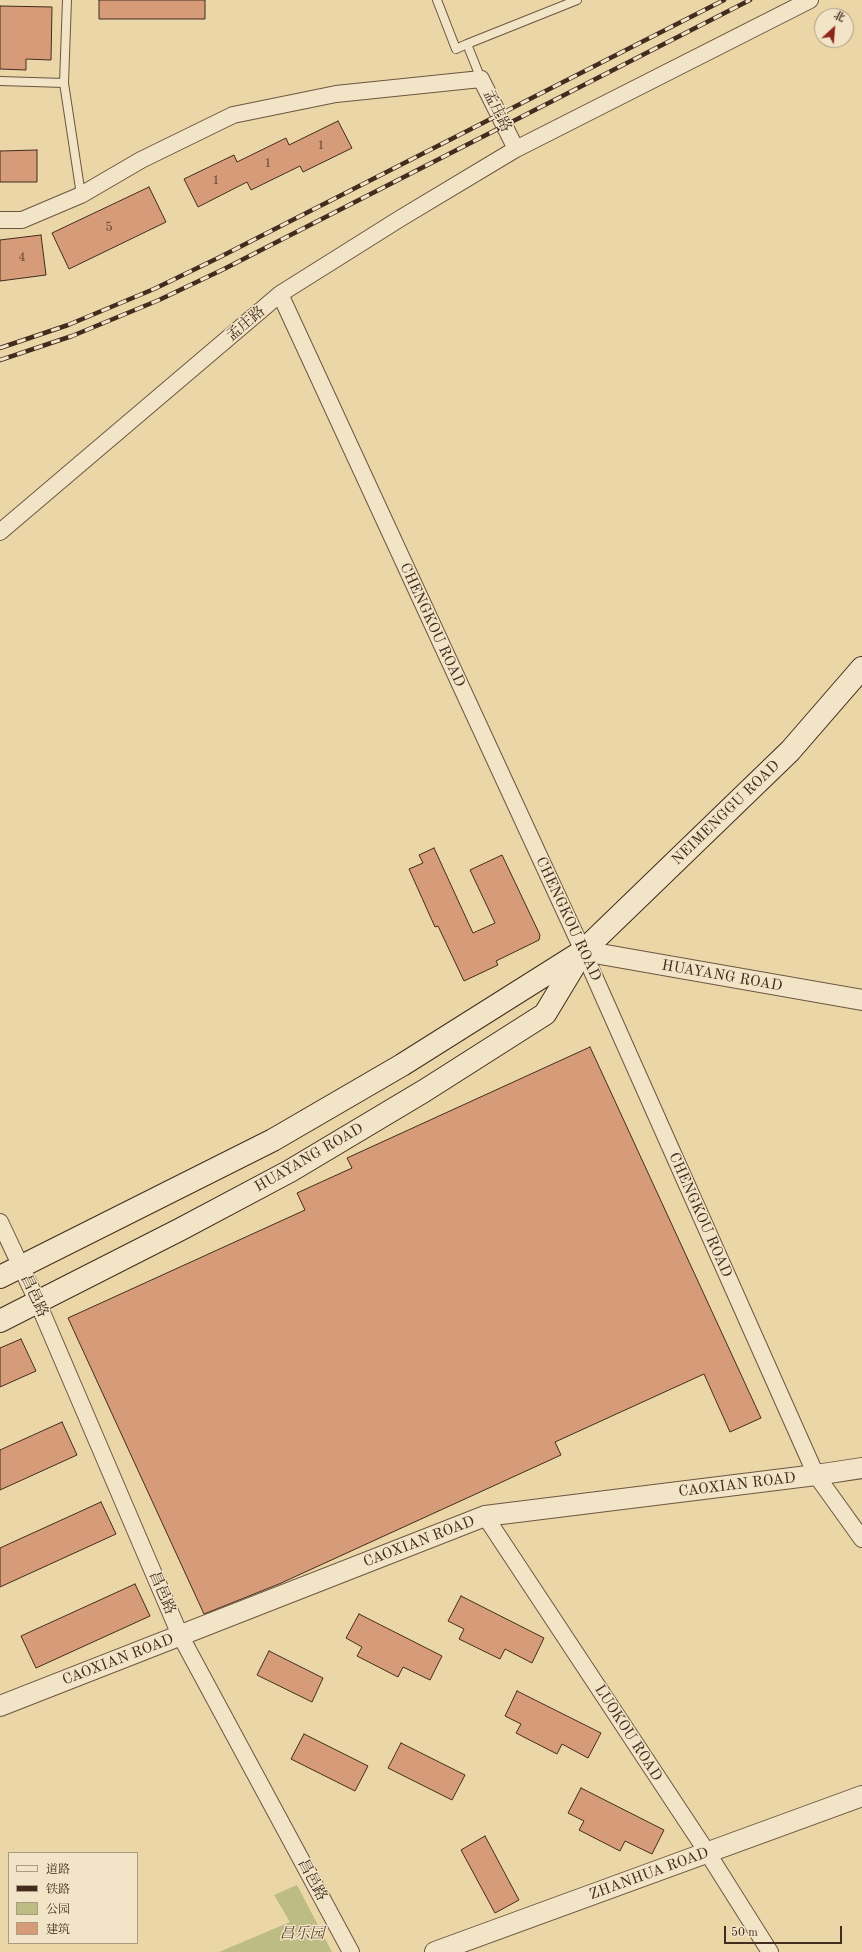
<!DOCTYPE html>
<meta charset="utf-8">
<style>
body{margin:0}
#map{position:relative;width:862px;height:1952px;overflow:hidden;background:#ebd6a8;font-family:"Old Standard TT","Noto Serif SC",serif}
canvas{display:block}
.legend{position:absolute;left:8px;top:1852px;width:130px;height:92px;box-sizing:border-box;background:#f2e4c6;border:1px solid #ac9a83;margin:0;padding:5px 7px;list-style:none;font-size:12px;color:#432c1e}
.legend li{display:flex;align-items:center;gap:8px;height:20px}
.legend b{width:20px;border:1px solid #ac9a83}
.north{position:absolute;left:814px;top:8px;width:40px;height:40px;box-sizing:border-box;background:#f2e4c6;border:1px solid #ac9a83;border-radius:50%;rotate:26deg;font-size:11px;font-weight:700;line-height:16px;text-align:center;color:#432c1e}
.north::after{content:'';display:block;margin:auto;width:14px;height:18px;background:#8f2418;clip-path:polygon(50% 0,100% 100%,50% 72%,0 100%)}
.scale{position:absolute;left:724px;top:1926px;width:118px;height:18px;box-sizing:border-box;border:2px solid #432c1e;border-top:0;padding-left:5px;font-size:12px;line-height:14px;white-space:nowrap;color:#432c1e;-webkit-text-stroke:3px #f2e4c6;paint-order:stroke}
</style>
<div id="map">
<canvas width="862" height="1952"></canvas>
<ul class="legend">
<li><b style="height:5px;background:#f2e4c6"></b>道路</li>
<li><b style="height:5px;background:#432c1e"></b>铁路</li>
<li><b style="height:11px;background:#bcbc84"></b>公园</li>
<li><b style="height:11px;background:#d69c7a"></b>建筑</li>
</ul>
<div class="north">北</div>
<div class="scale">50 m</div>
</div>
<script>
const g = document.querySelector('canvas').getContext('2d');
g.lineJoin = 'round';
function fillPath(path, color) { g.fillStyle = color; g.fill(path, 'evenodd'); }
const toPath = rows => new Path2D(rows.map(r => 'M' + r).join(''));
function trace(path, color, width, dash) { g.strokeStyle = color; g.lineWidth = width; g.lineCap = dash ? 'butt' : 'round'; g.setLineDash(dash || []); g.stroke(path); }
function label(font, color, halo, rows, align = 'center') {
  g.font = font + ' "Old Standard TT","Noto Serif SC",serif'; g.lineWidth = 3; g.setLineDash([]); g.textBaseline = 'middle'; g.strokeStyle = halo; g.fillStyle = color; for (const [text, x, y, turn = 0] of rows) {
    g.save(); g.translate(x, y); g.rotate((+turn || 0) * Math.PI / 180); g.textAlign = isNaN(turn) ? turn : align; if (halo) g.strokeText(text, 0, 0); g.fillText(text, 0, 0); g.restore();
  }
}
const green = toPath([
 [297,1885,332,1952,219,1952,290,1922,274,1895]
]);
const building = toPath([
 [99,0,205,0,205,19,99,19,99,0],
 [0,6,52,7,51,60,26,59,26,70,0,69,0,6],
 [338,121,352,148,303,172,300,166,251,190,247,182,198,207,184,179,234,155,237,162,286,138,289,145,338,121],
 [37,150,37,182,0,182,0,151,37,150],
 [149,187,166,222,69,269,52,233,149,187],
 [41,235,46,275,0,281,0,240,41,235],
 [434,848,473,933,495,923,470,870,502,855,540,935,539,940,496,961,498,965,464,981,438,926,435,927,409,869,423,863,419,855,434,848],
 [590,1047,761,1418,730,1432,704,1374,555,1442,561,1455,279,1584,204,1614,68,1318,305,1210,297,1193,352,1168,347,1158,590,1047],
 [21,1339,36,1371,0,1387,0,1348,21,1339],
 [62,1422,77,1455,0,1490,0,1450,62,1422],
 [101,1502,116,1534,0,1587,0,1548,101,1502],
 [135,1584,150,1616,36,1668,21,1636,135,1584],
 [461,1596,544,1638,532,1663,505,1649,500,1659,459,1639,464,1629,448,1621,461,1596],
 [359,1614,442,1656,430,1680,403,1667,398,1677,357,1656,362,1647,346,1638,359,1614],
 [269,1651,323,1678,312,1702,257,1675,269,1651],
 [517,1691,601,1733,588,1758,562,1744,557,1754,516,1733,521,1724,505,1716,517,1691],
 [304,1734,368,1766,355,1791,291,1759,304,1734],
 [401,1743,465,1775,452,1800,388,1768,401,1743],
 [581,1788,664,1830,652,1854,625,1841,620,1851,579,1830,584,1821,568,1813,581,1788],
 [485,1836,519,1900,495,1913,461,1850,485,1836]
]);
const service = toPath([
 [437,0,456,49,467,44],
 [481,79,467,44,577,0],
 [0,81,64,83,67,0],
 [64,83,81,195]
]);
const minor = toPath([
 [0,220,22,220,81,195,141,160,233,115,336,94,481,79,516,149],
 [280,294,583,951,816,1475,862,1539],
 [0,532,280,294,401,218,516,149,810,0],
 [0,1222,38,1303,180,1635,351,1952],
 [485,1516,707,1852,770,1952]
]);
const tertiary = toPath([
 [583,951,862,1000],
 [0,1706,485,1516,816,1475,862,1468],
 [435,1952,862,1796]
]);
const secondary = toPath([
 [0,1277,273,1140,402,1065,583,951,790,751,862,668],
 [0,1321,181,1229,290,1171,424,1091,545,1014,580,956]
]);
const rail = toPath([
 [0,348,68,325,154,289,218,258,724,0],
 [0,360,72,336,159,300,224,269,750,0]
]);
const numberNames = [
 ["1",321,146],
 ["1",268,164],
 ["1",216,181],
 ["5",109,228],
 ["4",22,258]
];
const streetNames = [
 ["孟庄路",497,111,64],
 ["孟庄路",246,324,-40],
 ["CHENGKOU ROAD",432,625,65],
 ["NEIMENGGU ROAD",726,813,-44],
 ["CHENGKOU ROAD",568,919,65],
 ["HUAYANG ROAD",722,976,10],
 ["HUAYANG ROAD",309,1158,-30],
 ["CHENGKOU ROAD",700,1215,66],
 ["昌邑路",34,1296,65],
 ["CAOXIAN ROAD",737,1485,-7],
 ["CAOXIAN ROAD",419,1542,-21],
 ["昌邑路",162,1593,67],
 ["CAOXIAN ROAD",118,1660,-21],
 ["LUOKOU ROAD",628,1733,57],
 ["ZHANHUA ROAD",649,1874,-20],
 ["昌邑路",312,1880,62]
];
const parkNames = [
 ["昌乐园",302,1934]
];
fillPath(green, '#bcbc84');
fillPath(building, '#d69c7a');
trace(building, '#432c1e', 1);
trace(service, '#6d5640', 10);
trace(minor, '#6d5640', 18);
trace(tertiary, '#6d5640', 22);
trace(secondary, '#432c1e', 24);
trace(service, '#f2e4c6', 8);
trace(minor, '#f2e4c6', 16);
trace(tertiary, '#f2e4c6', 20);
trace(secondary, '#f2e4c6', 22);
trace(rail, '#432c1e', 4.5);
trace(rail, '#f2e4c6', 3, [9]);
label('13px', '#684835', null, numberNames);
label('15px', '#432c1e', '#f2e4c6', streetNames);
label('italic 15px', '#5b4932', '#f2e4c6', parkNames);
</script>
